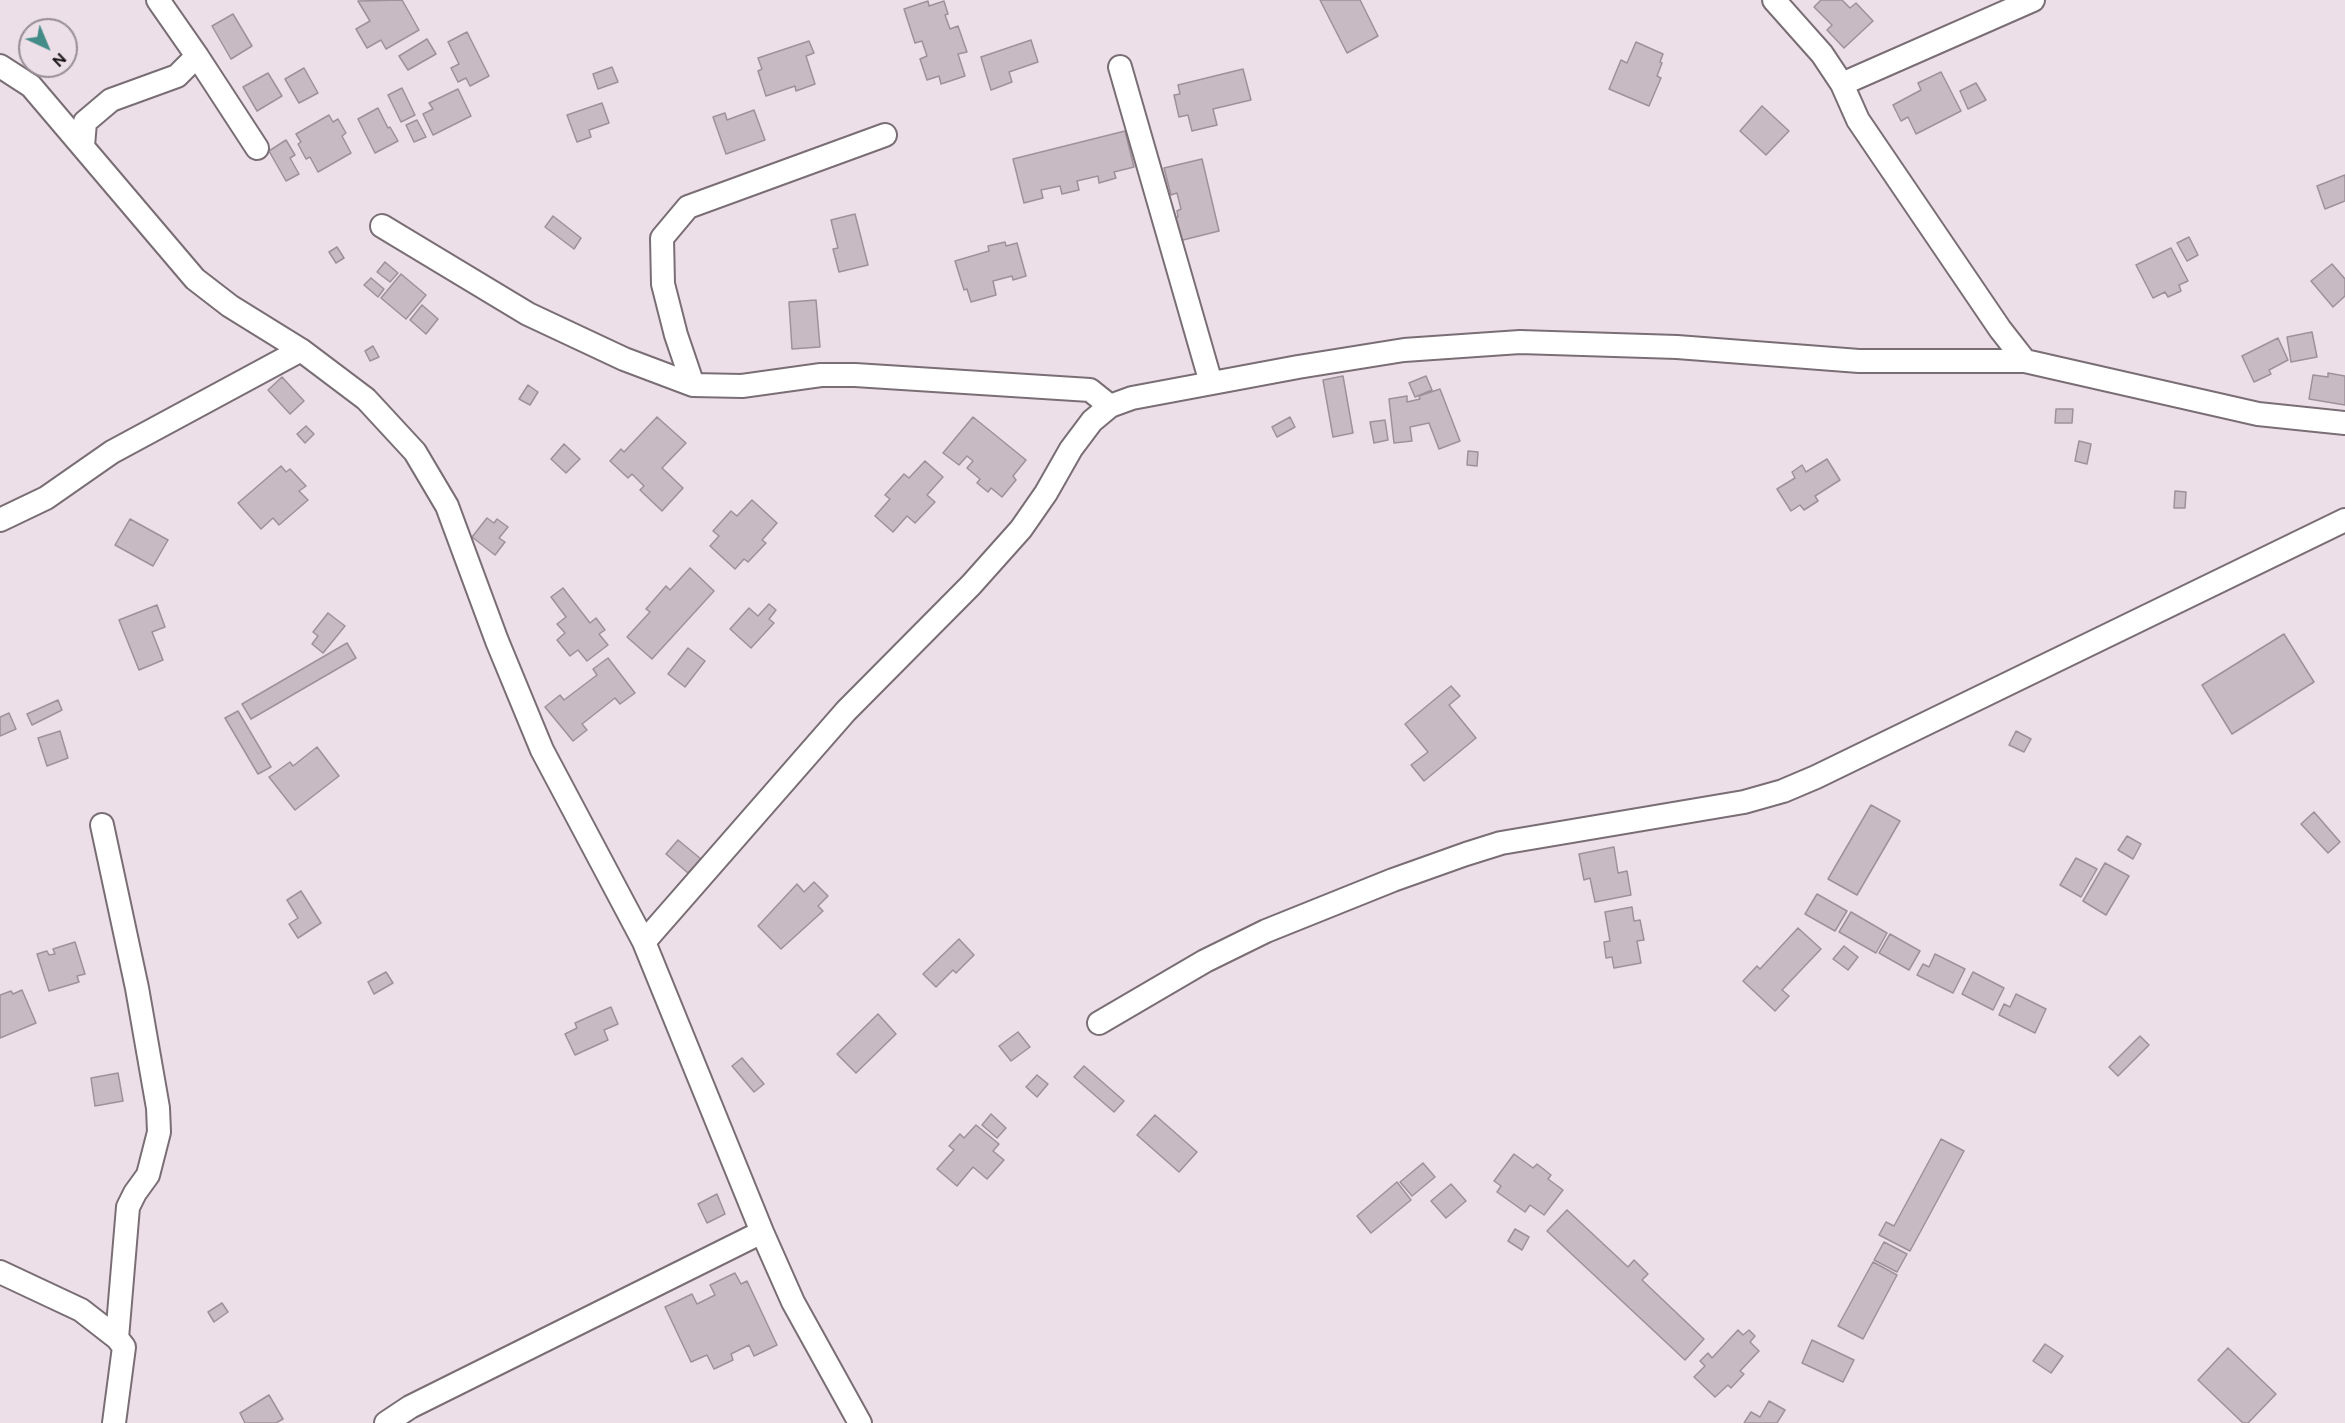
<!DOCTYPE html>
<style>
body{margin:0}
#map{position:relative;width:2345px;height:1423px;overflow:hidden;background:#eddfe7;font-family:"DM Sans",sans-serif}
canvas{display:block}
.north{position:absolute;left:18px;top:18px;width:60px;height:60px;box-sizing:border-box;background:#eddfe7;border:2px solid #978d93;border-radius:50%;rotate:136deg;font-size:16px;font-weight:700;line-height:24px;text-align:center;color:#161114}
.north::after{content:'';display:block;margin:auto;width:21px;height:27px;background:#448c88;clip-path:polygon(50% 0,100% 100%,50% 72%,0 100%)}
</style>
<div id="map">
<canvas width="2345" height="1423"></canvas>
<div class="north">N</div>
</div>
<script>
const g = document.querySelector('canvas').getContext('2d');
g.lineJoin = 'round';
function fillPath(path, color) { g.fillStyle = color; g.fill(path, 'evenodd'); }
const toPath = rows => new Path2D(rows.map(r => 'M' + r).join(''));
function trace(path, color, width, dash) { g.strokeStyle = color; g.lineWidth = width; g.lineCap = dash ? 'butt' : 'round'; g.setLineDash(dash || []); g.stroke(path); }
const building = toPath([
 [402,0,419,30,386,49,381,40,367,48,356,29,370,21,358,1,402,0],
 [1320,0,1360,0,1378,36,1347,53,1320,0],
 [1821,0,1842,0,1850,8,1856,3,1873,21,1844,48,1827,30,1832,25,1814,7,1821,0],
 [928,1,929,6,944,1,948,14,945,15,950,29,958,26,967,52,958,54,965,76,941,84,939,76,927,80,920,59,927,56,922,41,915,43,904,9,928,1],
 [233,14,252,46,231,59,212,26,233,14],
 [467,32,489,76,470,86,466,78,458,82,451,68,459,64,448,42,467,32],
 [427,39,436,54,408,70,399,56,427,39],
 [1031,40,1038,62,1009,72,1012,82,991,90,981,57,1031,40],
 [809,41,814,53,806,56,815,84,796,91,795,86,766,96,758,71,762,69,758,58,809,41],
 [1636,42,1663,54,1660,62,1662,63,1657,76,1661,78,1649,106,1609,89,1621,60,1627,63,1636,42],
 [612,67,618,82,598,89,593,74,612,67],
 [304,68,318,93,299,103,285,79,304,68],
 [1243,69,1251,100,1213,109,1217,125,1192,131,1188,115,1179,117,1174,95,1180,94,1178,85,1243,69],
 [1941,72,1961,111,1916,134,1908,117,1901,121,1893,105,1921,90,1918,83,1941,72],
 [268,73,282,96,257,111,243,87,268,73],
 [1976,83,1986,100,1968,109,1960,91,1976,83],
 [402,88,415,115,401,122,388,95,402,88],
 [458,89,471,116,433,135,423,114,433,109,429,103,458,89],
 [602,103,609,123,589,130,591,137,577,142,567,115,602,103],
 [1762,106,1789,131,1766,155,1740,131,1762,106],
 [378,108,388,128,390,127,398,141,375,153,358,119,378,108],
 [754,110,765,140,726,154,713,117,725,113,727,120,754,110],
 [329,115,333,122,338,119,346,133,342,136,351,153,318,172,310,157,306,159,298,144,301,142,296,134,329,115],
 [417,120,426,137,414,142,406,125,417,120],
 [1125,131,1134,167,1114,172,1116,178,1099,183,1098,176,1077,181,1079,190,1062,194,1060,186,1041,190,1043,198,1024,203,1013,159,1125,131],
 [286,140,295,155,290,158,299,174,286,181,269,151,286,140],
 [1202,159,1219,231,1175,242,1169,220,1178,217,1177,211,1181,209,1177,193,1171,195,1164,168,1202,159],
 [2345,175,2345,201,2325,209,2317,186,2345,175],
 [855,214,868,265,839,272,833,249,838,248,831,220,855,214],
 [553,216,581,238,574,249,545,227,553,216],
 [2189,237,2198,255,2187,261,2177,243,2189,237],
 [1005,242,1006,246,1017,243,1026,276,1013,280,1012,276,993,281,996,295,971,302,967,289,964,290,955,261,989,251,988,246,1005,242],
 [337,247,344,258,336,263,329,252,337,247],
 [2171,248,2188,281,2179,285,2181,291,2168,297,2165,292,2153,298,2136,265,2171,248],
 [385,262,398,273,390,282,377,272,385,262],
 [2332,264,2345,279,2345,296,2333,307,2311,281,2332,264],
 [401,274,426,295,406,319,381,298,401,274],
 [371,278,384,289,378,297,364,285,371,278],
 [816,300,820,347,792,349,789,302,816,300],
 [422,305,438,319,426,334,410,320,422,305],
 [2312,332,2317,357,2291,362,2287,337,2312,332],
 [2278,338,2288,360,2269,370,2271,374,2254,382,2242,356,2278,338],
 [373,346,379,357,370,361,365,351,373,346],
 [2328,373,2345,376,2345,405,2309,399,2313,375,2328,377,2328,373],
 [1343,376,1353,433,1333,437,1323,380,1343,376],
 [1426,376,1432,390,1415,397,1409,383,1426,376],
 [282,377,304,401,290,414,268,390,282,377],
 [528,385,538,392,530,405,519,399,528,385],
 [1440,389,1460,441,1439,449,1429,423,1410,427,1412,441,1394,443,1389,399,1407,396,1407,402,1420,399,1419,396,1440,389],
 [2056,409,2073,409,2072,423,2055,423,2056,409],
 [657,417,686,443,662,468,683,488,662,511,640,490,644,486,632,474,628,478,610,461,621,449,624,452,657,417],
 [973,417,1026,460,1013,476,1016,480,1002,497,991,488,988,492,977,483,980,479,967,468,973,461,967,456,959,465,943,453,973,417],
 [1290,417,1295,427,1277,437,1272,427,1290,417],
 [1385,420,1388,440,1374,443,1370,422,1385,420],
 [306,426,314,434,305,443,297,434,306,426],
 [2079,441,2091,444,2087,464,2075,461,2079,441],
 [564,444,580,459,566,473,551,459,564,444],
 [1468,451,1478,452,1477,466,1467,465,1468,451],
 [1827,459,1840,480,1815,496,1818,501,1804,510,1800,505,1791,511,1777,489,1795,478,1792,472,1802,465,1806,472,1827,459],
 [925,461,943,477,927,495,935,502,915,523,907,516,893,532,875,516,890,499,885,495,904,474,909,478,925,461],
 [281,466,286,472,290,469,306,486,299,491,308,500,279,525,273,518,261,529,238,503,281,466],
 [2175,491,2186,492,2185,508,2174,508,2175,491],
 [752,500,777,523,762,540,766,543,748,562,744,559,735,569,710,546,719,536,713,531,731,511,737,516,752,500],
 [487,518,494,523,497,519,508,527,499,538,505,542,495,555,472,537,487,518],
 [130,519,168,540,153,566,115,545,130,519],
 [690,568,714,591,652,659,627,637,650,612,646,609,666,586,670,590,690,568],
 [563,588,590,623,596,618,605,630,599,634,608,645,587,661,578,650,570,656,557,640,565,633,557,624,566,617,551,597,563,588],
 [769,604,776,610,769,619,774,623,751,648,730,629,749,608,758,616,769,604],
 [157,605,165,627,152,632,163,660,139,670,119,620,157,605],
 [328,613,345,626,323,653,312,644,318,636,313,632,328,613],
 [2284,634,2314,682,2232,734,2202,685,2284,634],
 [347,643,356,658,251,719,242,704,347,643],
 [688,648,705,661,685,687,668,674,688,648],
 [608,658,635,693,620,704,615,698,582,724,587,730,573,741,545,707,560,695,564,700,597,675,593,669,608,658],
 [1451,686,1460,696,1449,705,1476,738,1424,781,1411,765,1428,752,1405,724,1451,686],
 [58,700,62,710,32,725,27,714,58,700],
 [238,711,271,767,258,774,225,718,238,711],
 [9,713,16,729,0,736,0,717,9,713],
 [60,731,68,758,47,766,38,738,60,731],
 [2016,731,2031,739,2024,752,2009,745,2016,731],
 [317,747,339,776,295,810,269,777,290,762,293,766,317,747],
 [1871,805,1900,821,1857,895,1828,879,1871,805],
 [2314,812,2340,842,2328,853,2301,824,2314,812],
 [2127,836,2141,844,2133,859,2118,850,2127,836],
 [678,840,701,859,688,873,666,854,678,840],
 [1614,847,1618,873,1627,871,1631,895,1595,902,1590,878,1584,880,1579,854,1614,847],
 [2076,858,2097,869,2081,897,2060,885,2076,858],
 [2105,863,2129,876,2106,915,2083,901,2105,863],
 [814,882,828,896,818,906,823,911,781,949,758,926,797,884,804,892,814,882],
 [301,891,321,923,298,938,289,924,298,918,287,900,301,891],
 [1817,894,1847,911,1835,931,1805,914,1817,894],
 [1632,907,1634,921,1640,920,1644,940,1637,941,1641,963,1614,968,1612,957,1606,958,1604,942,1610,941,1605,912,1632,907],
 [1851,912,1887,933,1876,953,1839,932,1851,912],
 [1798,928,1821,949,1782,990,1789,996,1775,1011,1743,981,1757,966,1760,969,1798,928],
 [1890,934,1920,951,1909,970,1879,953,1890,934],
 [959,939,974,955,956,973,953,970,936,987,923,974,959,939],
 [75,942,85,974,77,976,79,982,49,991,37,954,47,951,49,955,55,954,53,949,75,942],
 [1844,946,1858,957,1848,970,1833,959,1844,946],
 [1935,954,1965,969,1953,993,1917,975,1923,964,1929,967,1935,954],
 [386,972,393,983,374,994,368,982,386,972],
 [1973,972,2004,988,1993,1010,1962,994,1973,972],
 [22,990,36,1023,0,1038,0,995,11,991,13,994,22,990],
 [2016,994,2046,1009,2035,1033,1999,1015,2004,1004,2010,1007,2016,994],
 [611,1007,618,1024,604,1030,608,1040,575,1055,565,1034,577,1028,575,1023,611,1007],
 [878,1014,896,1034,856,1073,837,1054,878,1014],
 [1018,1032,1030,1047,1011,1061,999,1046,1018,1032],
 [2140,1036,2149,1045,2118,1076,2109,1067,2140,1036],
 [742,1058,764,1084,754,1092,732,1066,742,1058],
 [1084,1066,1124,1101,1114,1112,1074,1077,1084,1066],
 [118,1073,123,1101,95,1106,91,1078,118,1073],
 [1037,1075,1048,1084,1037,1097,1026,1087,1037,1075],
 [991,1114,1006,1128,997,1138,982,1125,991,1114],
 [1155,1115,1197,1152,1179,1172,1137,1135,1155,1115],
 [976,1125,999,1144,993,1151,1004,1160,987,1179,973,1167,957,1186,937,1169,954,1150,949,1146,960,1134,964,1138,976,1125],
 [1941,1139,1964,1151,1910,1251,1879,1235,1886,1222,1894,1226,1941,1139],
 [1514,1154,1533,1168,1537,1164,1551,1175,1548,1179,1563,1190,1544,1215,1530,1205,1525,1212,1497,1192,1501,1186,1494,1181,1514,1154],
 [1423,1163,1435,1177,1412,1196,1400,1182,1423,1163],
 [1397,1182,1411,1200,1371,1233,1357,1216,1397,1182],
 [1451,1184,1466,1201,1446,1218,1431,1201,1451,1184],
 [717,1194,725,1214,707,1223,698,1204,717,1194],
 [1567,1210,1628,1267,1634,1260,1648,1274,1642,1280,1704,1339,1685,1360,1547,1231,1567,1210],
 [1515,1229,1529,1237,1522,1250,1508,1241,1515,1229],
 [1884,1242,1907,1254,1897,1272,1874,1260,1884,1242],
 [1873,1262,1897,1275,1863,1339,1838,1326,1873,1262],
 [735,1273,741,1284,747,1281,777,1345,754,1356,749,1345,731,1354,733,1360,714,1369,707,1355,691,1362,665,1307,692,1294,697,1304,715,1295,710,1285,735,1273],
 [222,1303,228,1312,214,1322,208,1312,222,1303],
 [1738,1330,1743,1335,1749,1330,1755,1336,1750,1342,1759,1351,1740,1371,1744,1374,1731,1388,1728,1385,1715,1397,1694,1377,1705,1366,1700,1361,1708,1353,1712,1358,1738,1330],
 [1812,1340,1854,1360,1843,1382,1802,1363,1812,1340],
 [2045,1344,2063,1356,2051,1373,2033,1361,2045,1344],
 [2228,1348,2276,1394,2248,1423,2243,1423,2198,1380,2228,1348],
 [269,1395,283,1419,276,1423,245,1423,240,1413,269,1395],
 [1769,1401,1785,1410,1777,1423,1744,1423,1751,1412,1760,1417,1769,1401]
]);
const minor = toPath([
 [158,0,197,56,257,148],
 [1774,0,1822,54,1842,84,1858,120,2000,329,2025,361,2258,414,2345,423],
 [0,66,31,86,195,279,230,306,301,350,366,399,415,452,447,506,497,641,542,750,644,942,762,1232,793,1302,860,1423],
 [1120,67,1211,383],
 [1842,84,2033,0],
 [83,146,85,122,111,100,177,76,197,56],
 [382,226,528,314,624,359,693,385,742,386,821,375,855,375,1090,390,1110,406],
 [693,385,676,335,663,284,662,238,688,207,885,135],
 [0,520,46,498,112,452,301,350],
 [102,825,137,988,158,1108,159,1132,148,1175,135,1193,128,1207,117,1338],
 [644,942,846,711,971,585,1021,529,1046,493,1071,449,1092,421,1110,406,1132,398,1298,367,1404,350,1520,342,1677,347,1859,361,2025,361],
 [1099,1023,1205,961,1266,931,1393,880,1466,854,1501,843,1744,802,1783,791,1816,777,2345,520],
 [0,1272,81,1310,117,1338,124,1347,114,1423],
 [386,1423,410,1407,762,1232]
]);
fillPath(building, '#c8bac2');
trace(building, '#9f9199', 1.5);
trace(minor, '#7a6e75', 26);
trace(minor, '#fff', 22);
</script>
